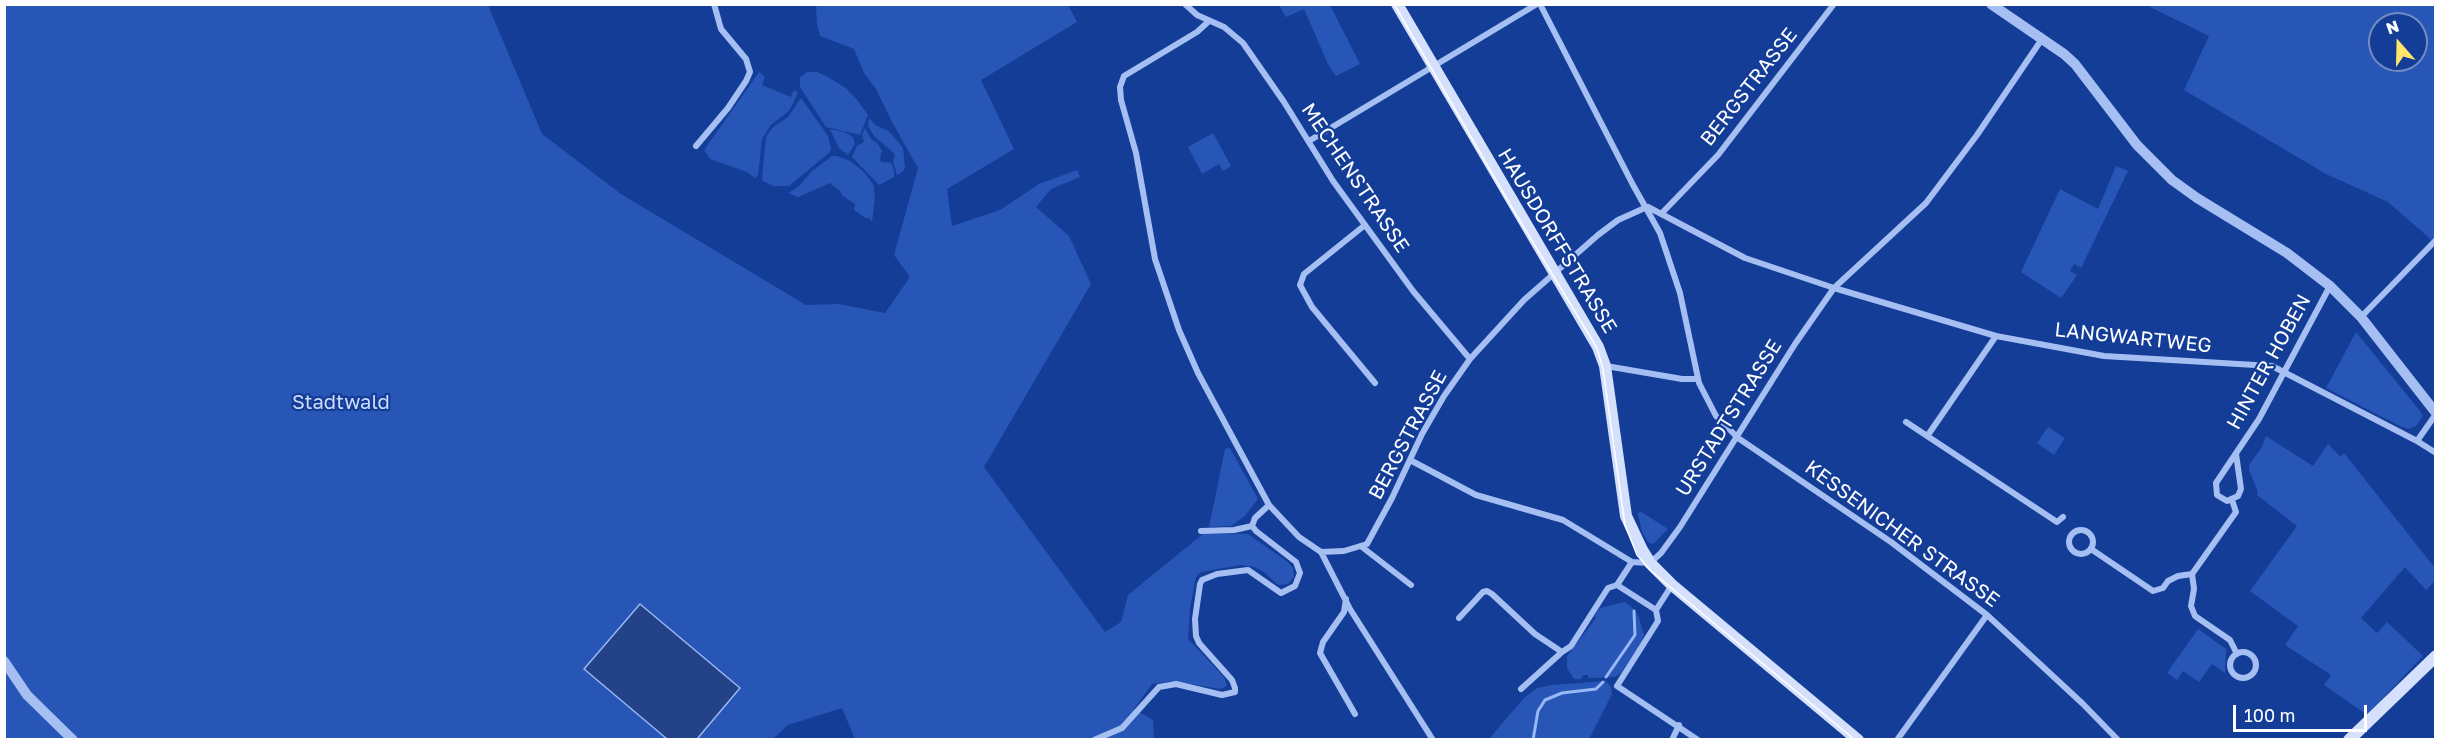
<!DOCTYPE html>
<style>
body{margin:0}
#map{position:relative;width:2440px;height:744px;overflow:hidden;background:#143d98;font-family:"Golos Text",sans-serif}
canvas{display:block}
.frame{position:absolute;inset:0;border:6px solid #fff;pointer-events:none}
.north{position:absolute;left:2368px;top:12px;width:60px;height:60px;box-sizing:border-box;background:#143d98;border:2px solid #728bc1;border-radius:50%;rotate:340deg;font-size:16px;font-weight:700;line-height:24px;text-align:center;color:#fff}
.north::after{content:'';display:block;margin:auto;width:21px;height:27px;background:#ffe668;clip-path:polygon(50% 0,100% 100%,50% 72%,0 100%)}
.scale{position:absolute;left:2233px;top:705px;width:134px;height:27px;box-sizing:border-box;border:3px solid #fff;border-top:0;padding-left:8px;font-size:18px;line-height:21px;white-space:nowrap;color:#fff;-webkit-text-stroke:4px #143d98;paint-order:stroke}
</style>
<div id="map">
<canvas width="2440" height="744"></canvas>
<div class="frame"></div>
<div class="north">N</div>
<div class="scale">100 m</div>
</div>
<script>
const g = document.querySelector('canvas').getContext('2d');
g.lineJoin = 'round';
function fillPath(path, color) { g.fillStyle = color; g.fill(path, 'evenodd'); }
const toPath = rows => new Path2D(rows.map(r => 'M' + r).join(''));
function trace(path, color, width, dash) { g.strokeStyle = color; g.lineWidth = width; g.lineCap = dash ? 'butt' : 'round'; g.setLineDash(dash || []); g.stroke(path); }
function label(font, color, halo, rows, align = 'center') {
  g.font = font + ' "Golos Text",sans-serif'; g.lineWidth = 4.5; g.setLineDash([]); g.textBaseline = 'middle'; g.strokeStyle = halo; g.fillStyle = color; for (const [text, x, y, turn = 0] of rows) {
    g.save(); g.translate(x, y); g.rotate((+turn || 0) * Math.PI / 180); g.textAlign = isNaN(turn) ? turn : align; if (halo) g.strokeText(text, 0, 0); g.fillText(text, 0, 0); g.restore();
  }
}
const green = toPath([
 [4,5,488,5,542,134,621,194,806,305,839,304,885,313,910,277,894,255,918,168,892,122,876,89,864,73,854,49,820,36,817,25,816,5,1068,5,1077,22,981,80,1014,149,947,189,952,226,1000,210,1039,184,1077,170,1080,177,1051,189,1036,207,1069,236,1091,284,984,467,1105,632,1121,622,1128,595,1204,533,1248,534,1289,563,1293,568,1294,577,1288,584,1278,585,1264,572,1254,567,1241,565,1201,572,1196,577,1190,608,1188,639,1224,677,1227,686,1220,689,1172,681,1152,684,1134,709,1153,720,1154,739,855,739,842,708,788,725,773,739,697,739,738,691,584,669,667,739,5,739],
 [1279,5,1330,5,1360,64,1336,76,1328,64,1304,9,1286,17],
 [2146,5,2435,5,2435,243,2388,202,2326,174,2184,90,2209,36],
 [2380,24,2416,24,2416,60,2380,60],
 [759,72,765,77,762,85,791,97,794,90,798,93,789,111,771,125,762,139,758,176,755,178,747,172,710,159,704,150],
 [807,72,817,72,828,77,847,89,858,101,868,115,860,135,826,127,800,87,800,77],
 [801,98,828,136,831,148,830,152,789,186,773,186,763,181,762,177,766,137,772,128,788,117],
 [869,118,875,125,889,131,903,148,905,168,902,172,897,175,893,161,895,154,874,136,868,126],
 [865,128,871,139,878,144,882,151,880,159,881,162,891,163,894,170,894,177,879,185,852,157,857,146,864,142,862,135],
 [830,129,844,132,853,137,855,144,848,155,839,148],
 [1213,133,1231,166,1223,171,1219,164,1202,174,1188,147],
 [832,156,837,156,850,161,864,172,873,184,875,197,872,222,868,217,867,219,854,210,855,204,843,196,840,191,830,183,798,197,788,193,798,187,812,171],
 [2116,166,2128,171,2081,268,2074,264,2070,271,2077,275,2061,298,2021,272,2060,189,2098,209],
 [2356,332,2420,411,2423,416,2416,426,2409,429,2400,426,2326,388],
 [2048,427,2065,438,2054,455,2037,443],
 [2266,436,2313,466,2328,444,2341,457,2344,453,2435,568,2435,581,2426,590,2405,567,2361,618,2377,633,2387,622,2423,656,2367,715,2324,685,2331,675,2285,645,2298,626,2250,591,2297,526,2257,495,2258,492,2249,470,2249,465,2262,447],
 [1230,448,1258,499,1245,516,1231,526,1209,527,1225,449],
 [1640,511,1668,529,1653,544,1648,542,1642,532,1638,514],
 [1625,602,1635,610,1639,618,1644,635,1641,643,1621,673,1615,677,1588,678,1588,675,1583,675,1581,679,1574,679,1567,668,1567,656,1596,618,1595,615,1600,608],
 [2198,629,2226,649,2225,673,2212,664,2199,682,2183,671,2177,680,2167,673],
 [1606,681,1611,687,1612,694,1589,739,1489,739,1524,698,1537,688,1551,685]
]);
const water = toPath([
 [640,604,740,688,697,739,667,739,584,669,640,604]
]);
const stream = toPath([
 [1606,677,1635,635,1634,611],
 [1533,740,1538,711,1545,700,1562,693,1596,689,1603,682]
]);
const minor = toPath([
 [1185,4,1197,15,1224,27,1243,43,1284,102,1333,181,1413,291,1470,359],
 [1540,4,1633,185,1660,233,1680,293,1699,383,1716,416,1738,438,1891,542,1987,615,2083,704,2118,740],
 [1209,21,1197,32,1124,76,1120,87,1121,100,1136,153,1155,259,1179,330,1198,373,1269,505,1299,537,1321,552,1344,551,1367,544,1392,498,1422,434,1444,396,1470,359,1524,300,1598,235,1618,220,1647,207],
 [1309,141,1537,4],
 [696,146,728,108,746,81,750,72,746,59,721,29,714,4],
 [1648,207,1745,258,1834,288,1996,336,2104,356,2272,366,2417,441,2436,453],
 [1662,213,1718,155,1834,4],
 [1365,225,1304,274,1300,285,1312,307,1375,383],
 [2361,317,2436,240],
 [1606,366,1682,379,1698,379],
 [1906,422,2057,522,2063,517],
 [1928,435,1996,336],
 [2417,441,2436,414],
 [2236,454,2241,489,2238,496,2227,501,2217,495,2216,483,2218,480,2259,419,2330,286],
 [1410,460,1476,495,1563,520,1632,562,1650,563,1661,553,1680,527,1795,344,1834,288,1926,203,1977,135,2042,39],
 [1252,526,1255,518,1269,505],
 '2069 542a12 12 0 1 1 24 0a12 12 0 1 1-24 0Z',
 [1201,531,1234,530,1252,526],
 [1362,547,1411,585],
 [2091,549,2153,591,2163,588,2168,581,2178,576,2192,574,2194,589,2191,606,2195,616,2230,640,2237,654],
 [1321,552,1350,609,1433,740],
 [2192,574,2236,512,2232,500],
 [1617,585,1656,610],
 [1672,585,1656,610,1658,621,1617,686,1698,740],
 [1346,599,1344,612,1323,642,1320,653,1355,714],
 [1459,618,1483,592,1487,591,1492,594,1535,634,1562,652,1571,646,1608,588,1617,585,1632,562],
 '2230 665a13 13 0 1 1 26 0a13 13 0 1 1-26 0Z',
 [1521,689,1562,652],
 [1094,740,1122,728,1159,687,1176,684,1222,695,1235,692,1235,688,1232,680,1199,643,1196,636,1195,619,1200,584,1202,580,1217,574,1248,570,1281,593,1295,586,1300,573,1296,562,1256,531,1252,526],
 [1672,740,1679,725],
 [1897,740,1987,615]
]);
const tertiary = toPath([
 [1991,4,2064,54,2075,64,2137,145,2172,180,2197,198,2287,253,2330,286,2361,317,2436,413],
 [4,661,27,695,73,740]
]);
const secondary = toPath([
 [1397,4,1598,347,1605,366,1626,516,1642,550,1650,563,1672,585,1858,740],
 [2349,740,2436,656]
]);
const tram = toPath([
 [1394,4,1511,206,1597,348,1603,369,1625,525,1637,555,1651,571,1855,740]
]);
const streetNames = [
 ["BERGSTRASSE",1749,87,-52],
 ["MECHENSTRASSE",1355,178,56],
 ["HAUSDORFFSTRASSE",1557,241,59],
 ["LANGWARTWEG",2133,338,6],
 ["HINTER HOBEN",2269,362,-61],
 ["URSTADTSTRASSE",1729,418,-58],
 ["BERGSTRASSE",1408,435,-62],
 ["KESSENICHER STRASSE",1902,534,36]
];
const parkNames = [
 ["Stadtwald",341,403]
];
fillPath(green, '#2756b6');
fillPath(water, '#234287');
trace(water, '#98b8f6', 1.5);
trace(stream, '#98b8f6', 3);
trace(minor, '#a6bff3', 6);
trace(tertiary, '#a6bff3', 10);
trace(secondary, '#d5e1fc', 12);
trace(tram, '#fff', 1.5);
label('20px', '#fff', '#143d98', streetNames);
label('20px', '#ceddfd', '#143d98', parkNames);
</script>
